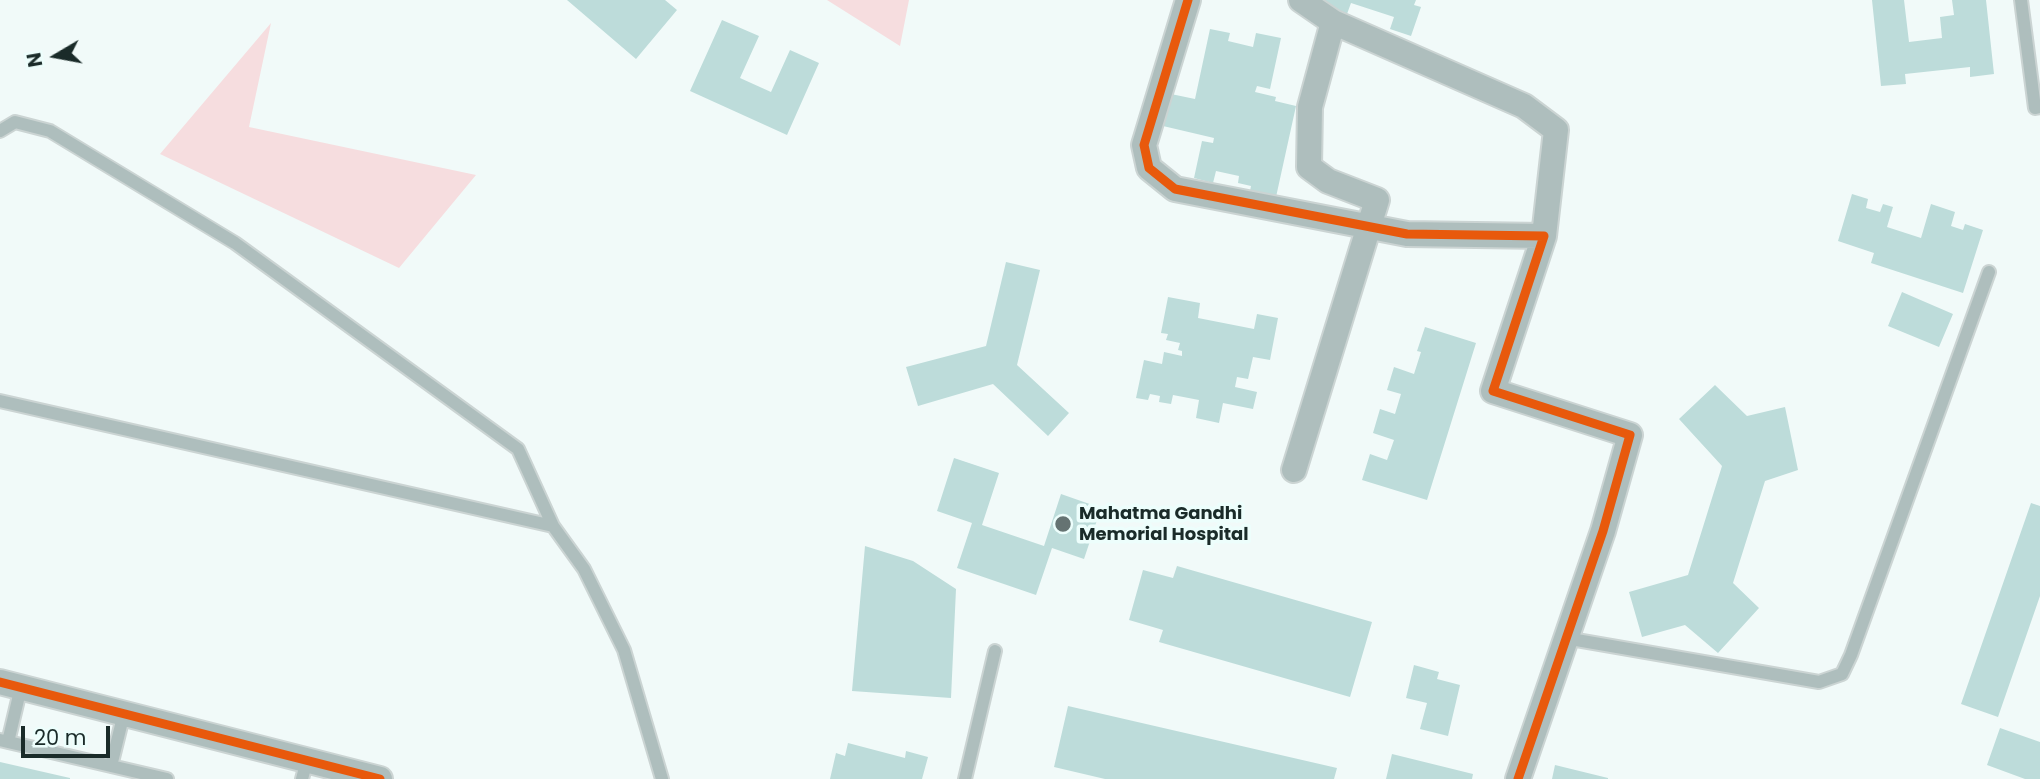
<!DOCTYPE html>
<style>
body{margin:0}
#map{position:relative;width:2040px;height:779px;overflow:hidden;background:#f1faf9;font-family:Poppins,sans-serif}
canvas{display:block}
.north{position:absolute;left:21px;top:21px;width:70px;height:70px;-webkit-text-stroke:5px #edfefc;paint-order:stroke;rotate:260deg;font-size:19px;font-weight:700;line-height:28px;text-align:center;color:#1a2b29}
.north::after{content:'';display:block;margin:auto;width:24px;height:32px;background:#1a2b29;clip-path:polygon(50% 0,100% 100%,50% 72%,0 100%)}
.scale{position:absolute;left:21px;top:726px;width:89px;height:32px;box-sizing:border-box;border:4px solid #1a2b29;border-top:0;padding-left:9px;font-size:21px;line-height:24px;white-space:nowrap;color:#1a2b29;-webkit-text-stroke:5px #edfefc;paint-order:stroke}
</style>
<div id="map">
<canvas width="2040" height="779"></canvas>
<div class="north">N</div>
<div class="scale">20 m</div>
</div>
<script>
const g = document.querySelector('canvas').getContext('2d');
g.lineJoin = 'round';
function fillPath(path, color) { g.fillStyle = color; g.fill(path, 'evenodd'); }
const toPath = rows => new Path2D(rows.map(r => 'M' + r).join(''));
function trace(path, color, width, dash) { g.strokeStyle = color; g.lineWidth = width; g.lineCap = dash ? 'butt' : 'round'; g.setLineDash(dash || []); g.stroke(path); }
function label(font, color, halo, rows, align = 'center') {
  g.font = font + ' Poppins,sans-serif'; g.lineWidth = 7; g.setLineDash([]); g.textBaseline = 'middle'; g.strokeStyle = halo; g.fillStyle = color; for (const [text, x, y, turn = 0] of rows) {
    g.save(); g.translate(x, y); g.rotate((+turn || 0) * Math.PI / 180); g.textAlign = isNaN(turn) ? turn : align; if (halo) g.strokeText(text, 0, 0); g.fillText(text, 0, 0); g.restore();
  }
}
const green = toPath([
 [827,0,909,0,900,46],
 [271,23,249,127,476,175,399,268,160,154]
]);
const building = toPath([
 [567,0,665,0,677,10,636,59],
 [1324,0,1416,0,1414,5,1421,7,1411,36,1390,29,1394,17,1351,3,1347,14,1322,6],
 [1872,0,1904,0,1909,42,1942,38,1940,17,1954,15,1952,0,1986,0,1994,74,1970,77,1970,67,1905,74,1906,84,1881,86],
 [722,20,759,36,740,78,771,92,790,50,819,63,787,135,690,91],
 [1210,29,1230,33,1228,41,1253,47,1256,33,1281,38,1270,89,1257,86,1255,92,1276,97,1275,101,1296,106,1276,197,1250,191,1251,186,1238,183,1239,176,1216,171,1213,183,1194,178,1202,141,1213,143,1214,138,1163,126,1171,94,1195,99],
 [1852,194,1868,199,1866,208,1880,212,1883,204,1893,207,1887,227,1921,238,1931,204,1955,212,1951,226,1963,230,1965,224,1983,230,1963,293,1871,263,1874,253,1838,241],
 [1006,262,1040,270,1017,365,1069,413,1048,436,993,384,918,406,906,367,986,346],
 [1902,292,1953,314,1939,347,1888,326],
 [1168,297,1200,303,1198,318,1254,329,1257,314,1278,318,1270,360,1253,357,1248,379,1237,377,1235,387,1257,392,1253,409,1223,403,1219,423,1196,418,1199,400,1173,395,1171,404,1159,402,1160,396,1150,394,1148,400,1136,398,1144,360,1162,364,1164,352,1182,356,1182,351,1178,350,1180,343,1166,340,1168,334,1161,333],
 [1425,327,1476,343,1427,500,1362,480,1370,454,1387,460,1394,440,1373,433,1380,409,1395,414,1401,394,1387,390,1394,367,1414,374,1421,352,1417,351],
 [1715,385,1747,416,1785,407,1798,470,1765,481,1733,583,1759,608,1718,653,1685,625,1642,637,1629,592,1688,575,1722,466,1679,419],
 [954,458,999,473,982,525,1044,546,1061,494,1101,508,1084,559,1052,548,1036,595,957,568,972,523,937,511],
 [2031,503,2040,506,2040,596,1998,717,1961,704],
 [865,546,913,561,956,589,951,698,852,691],
 [1177,566,1372,622,1350,697,1159,642,1163,630,1129,620,1143,570,1173,578],
 [1414,665,1439,672,1437,679,1460,685,1448,736,1420,729,1427,703,1406,698],
 [1068,706,1337,768,1334,779,1105,779,1054,767],
 [2000,728,2040,742,2040,779,2025,779,1987,765],
 [848,743,905,758,906,751,928,757,922,779,830,779,836,753,845,756],
 [1392,754,1473,774,1472,779,1386,779],
 [0,762,70,778,70,779,0,779],
 [1555,765,1608,778,1608,779,1552,779]
]);
const service = toPath([
 [2021,0,2035,108,2040,107],
 [0,131,15,122,50,131,235,243,518,449,553,526,584,569,624,650,662,779],
 [0,401,553,526],
 [1565,638,1819,682,1842,674,1851,655,1989,272],
 [0,740,167,779],
 [8,742,21,687],
 [111,766,124,713],
 [302,779,307,760],
 [965,779,995,651]
]);
const minor = toPath([
 [1188,0,1144,145,1149,168,1175,189,1407,234,1544,236,1493,391,1630,435,1603,531,1518,779],
 [1301,0,1333,22,1524,106,1556,130,1544,236],
 [1294,470,1377,200,1328,181,1309,167,1310,107,1333,22],
 [0,682,380,779]
]);
const cycleway = toPath([
 [1188,0,1144,145,1149,168,1175,189,1407,234,1544,236,1493,391,1630,435,1603,531,1518,779],
 [0,682,380,779]
]);
const markers = [
 [1063,524,9,"#657372"]
];
const poiNames = [
 ["Mahatma Gandhi",1079,514],
 ["Memorial Hospital",1079,535]
];
fillPath(green, '#f6dddf');
fillPath(building, '#bddcda');
trace(service, '#cbd4d3', 16);
trace(minor, '#cbd4d3', 28);
trace(service, '#aebebd', 12);
trace(minor, '#aebebd', 24);
trace(cycleway, '#e8590c', 9);
for (const [x, y, r, color] of markers) { const dot = new Path2D(); dot.arc(x, y, r, 0, 2 * Math.PI); g.fillStyle = color; g.fill(dot); trace(dot, '#edfefc', 2.5); }
label('bold 18px', '#1a2b29', '#edfefc', poiNames, 'left');
</script>
